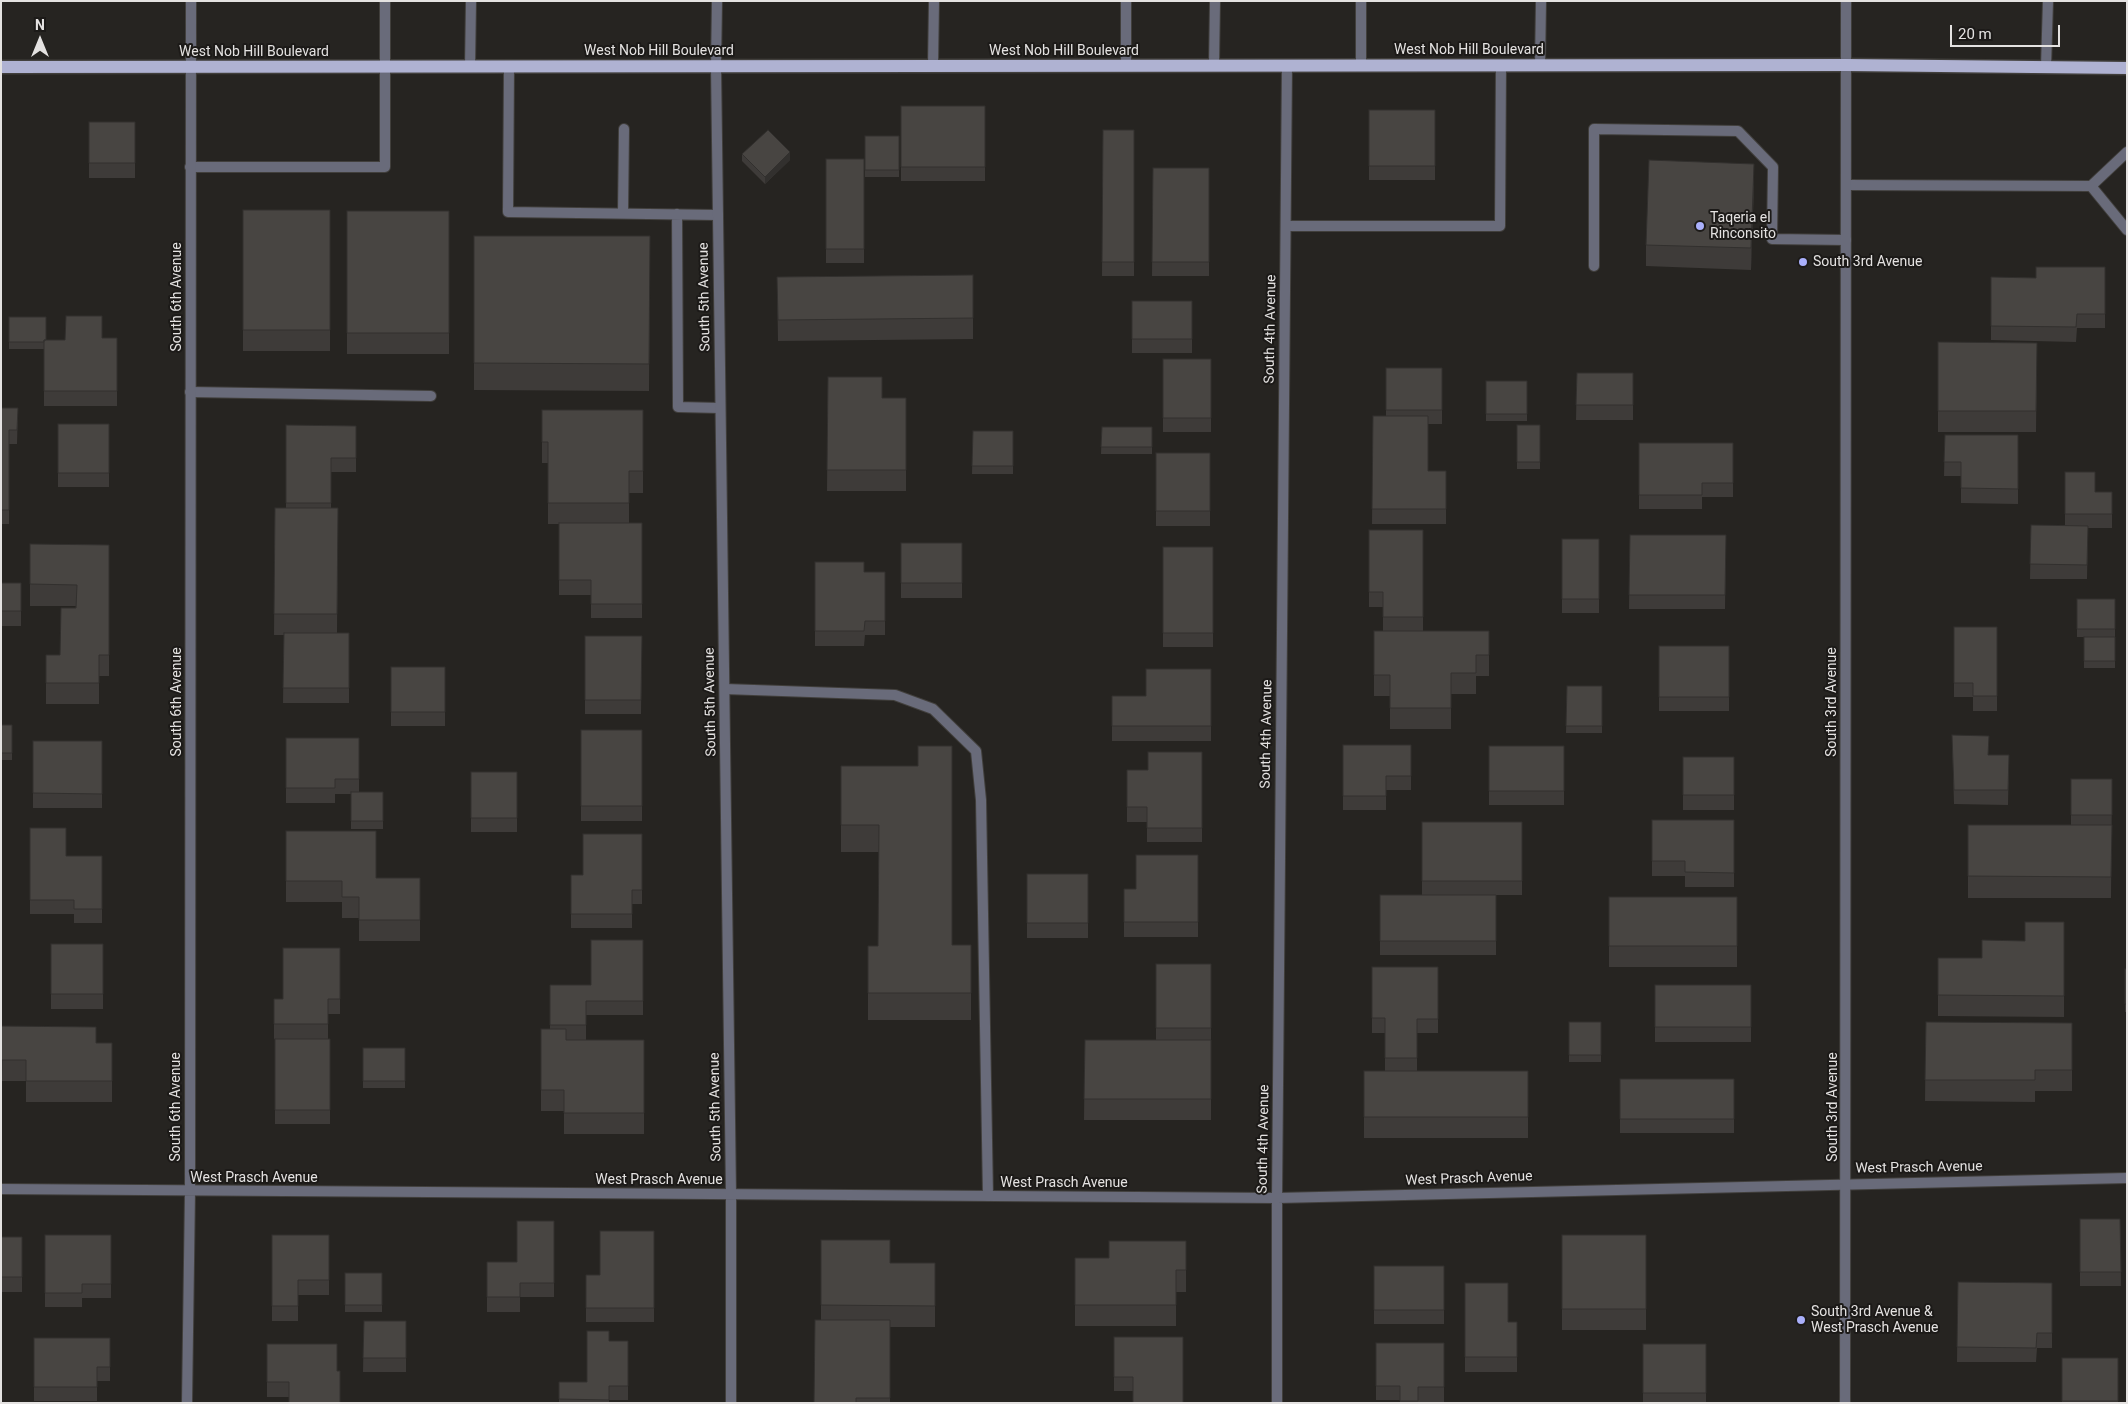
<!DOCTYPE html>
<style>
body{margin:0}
#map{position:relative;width:2128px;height:1404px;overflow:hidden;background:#262421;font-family:Roboto,sans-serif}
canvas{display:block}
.frame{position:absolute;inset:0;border:2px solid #e4e2e1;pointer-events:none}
.north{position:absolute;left:15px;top:15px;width:50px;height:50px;-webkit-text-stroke:4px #1c1a18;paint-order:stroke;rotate:0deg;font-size:14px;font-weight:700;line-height:20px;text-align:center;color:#e4e2e1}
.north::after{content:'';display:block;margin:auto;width:18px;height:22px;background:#e4e2e1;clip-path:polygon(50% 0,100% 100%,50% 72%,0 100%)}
.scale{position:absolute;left:1950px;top:25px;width:110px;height:22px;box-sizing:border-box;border:2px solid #e4e2e1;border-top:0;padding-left:6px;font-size:15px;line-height:18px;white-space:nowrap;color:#e4e2e1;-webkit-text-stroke:4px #1c1a18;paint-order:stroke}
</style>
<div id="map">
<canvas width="2128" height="1404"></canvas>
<div class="frame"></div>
<div class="north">N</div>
<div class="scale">20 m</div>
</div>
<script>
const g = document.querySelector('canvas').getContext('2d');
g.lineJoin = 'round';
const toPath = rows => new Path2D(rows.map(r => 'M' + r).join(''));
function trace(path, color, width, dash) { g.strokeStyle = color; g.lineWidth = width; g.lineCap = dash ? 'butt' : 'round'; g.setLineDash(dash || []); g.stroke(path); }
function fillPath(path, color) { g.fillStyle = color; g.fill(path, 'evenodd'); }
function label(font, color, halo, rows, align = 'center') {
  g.font = font + ' Roboto,sans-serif'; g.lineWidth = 4; g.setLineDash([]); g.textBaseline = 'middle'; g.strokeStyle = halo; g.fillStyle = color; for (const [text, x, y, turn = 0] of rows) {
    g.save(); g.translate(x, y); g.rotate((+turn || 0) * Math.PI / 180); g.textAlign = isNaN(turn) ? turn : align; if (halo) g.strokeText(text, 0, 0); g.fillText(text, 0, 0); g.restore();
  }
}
const service = toPath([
 [1361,1,1361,65],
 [1540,65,1541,1],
 [933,66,934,1],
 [1126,66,1126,1],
 [1214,66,1215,1],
 [470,67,471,1],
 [509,67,508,212,718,215],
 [2046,67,2048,1],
 [190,167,385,167,385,1],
 [1846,185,2091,186,2127,152],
 [2091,186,2127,230],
 [623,213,624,129],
 [677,214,678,407,720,408],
 [1286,226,1500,226,1501,65],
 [1594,266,1594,129,1738,131,1773,167,1772,239,1846,240],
 [190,392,431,396],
 [725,689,895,695,933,709,976,751,981,800,988,1196]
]);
const minor = toPath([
 [717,1,716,66,731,1194,731,1403],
 [1,1189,1277,1198,2127,1178],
 [187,1403,190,1191,191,1],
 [1277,1403,1277,1198,1287,65]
]);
const tertiary = toPath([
 [1845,1403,1846,1]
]);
const primary = toPath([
 [1,67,1846,65,2127,68]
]);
const wall = toPath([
 [901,106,985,106,985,181,901,181],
 [1369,110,1435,110,1435,180,1369,180],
 [89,122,135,122,135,178,89,178],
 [1103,130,1134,130,1134,276,1102,276],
 [865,136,899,136,899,177,865,177],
 [742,154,790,160,765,184,742,161],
 [826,159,864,159,864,263,826,263],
 [1153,168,1209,168,1209,276,1152,276],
 [1754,185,1751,270,1646,266,1646,245],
 [243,210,330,210,330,351,243,351],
 [347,211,449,211,449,354,347,354],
 [474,236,650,236,649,391,474,390],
 [2105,267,2105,328,2077,328,2076,342,1991,340,1991,277,2036,278],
 [973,275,973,339,778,341,777,277],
 [1132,301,1192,301,1192,353,1132,353],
 [9,317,46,340,65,340,102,338,117,338,117,406,44,406,44,349,9,349],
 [1938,342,2037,343,2036,432,1938,432],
 [1163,359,1211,359,1211,432,1163,432],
 [1386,368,1442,368,1442,424,1428,424,1428,471,1446,471,1446,524,1372,524,1373,416,1386,416],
 [1577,373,1633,373,1633,420,1576,420],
 [828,377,882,398,906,398,906,491,827,491],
 [1486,381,1527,381,1527,421,1486,421],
 [1,408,18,408,17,444,9,444,9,524,1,524],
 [542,410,643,410,643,493,629,493,629,523,642,523,642,618,591,618,591,595,559,595,559,524,548,524,548,463,542,463],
 [58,424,109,424,109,487,58,487],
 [286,425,356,426,356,472,331,472,331,508,338,508,337,633,349,633,349,703,283,703,284,635,274,635,275,508,286,508],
 [1517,425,1540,425,1540,469,1517,469],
 [1102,427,1152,427,1152,454,1101,454],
 [973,431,1013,431,1013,474,972,474],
 [1945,435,2018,435,2018,504,1961,503,1961,476,1944,476],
 [1639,443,1733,443,1733,497,1702,497,1702,509,1639,509],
 [1156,453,1210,453,1210,526,1156,526],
 [2065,472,2095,492,2112,492,2112,528,2088,528,2087,579,2030,579,2031,525,2065,525],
 [1369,530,1423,530,1423,631,1489,631,1489,676,1476,676,1476,694,1451,694,1451,729,1390,729,1390,696,1374,696,1374,631,1383,631,1383,607,1369,607],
 [1630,535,1726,535,1725,609,1629,609],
 [1562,539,1599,539,1599,613,1562,613],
 [901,543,962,543,962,598,901,598],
 [30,544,109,545,109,676,99,676,99,704,46,704,46,655,60,655,76,606,30,606],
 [1163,547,1213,547,1213,647,1163,647],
 [815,562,864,572,885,572,885,635,865,635,864,646,815,646],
 [1,583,21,583,21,626,1,626],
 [2077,599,2115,599,2115,637,2077,637],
 [1954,627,1997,627,1997,711,1973,711,1973,697,1954,697],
 [585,636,642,636,641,714,585,714],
 [2084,637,2115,637,2115,668,2084,668],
 [1659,646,1729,646,1729,711,1659,711],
 [391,667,445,667,445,726,391,726],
 [1211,669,1211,741,1112,741,1112,696,1146,696],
 [1567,686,1602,686,1602,733,1566,733],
 [1,725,12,725,12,760,1,760],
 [581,730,642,730,642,821,581,821],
 [1952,735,1988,755,2009,755,2008,805,1954,804],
 [286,738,359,738,359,792,383,792,383,829,351,829,351,794,335,794,335,803,286,803],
 [33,741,102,741,102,808,33,808],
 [1343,745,1411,745,1411,790,1386,790,1386,810,1343,810],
 [1489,746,1564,746,1564,805,1489,805],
 [1202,752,1202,842,1147,842,1147,822,1127,822,1127,770,1148,770],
 [1683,757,1734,757,1734,810,1683,810],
 [841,766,918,766,952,945,971,945,971,1020,868,1020,868,946,878,946,879,852,841,852],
 [471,772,517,772,517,832,471,832],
 [2071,779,2112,779,2111,898,1968,898,1968,825,2071,825],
 [1652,820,1734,820,1734,887,1685,887,1685,876,1652,876],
 [1422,822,1522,822,1522,895,1496,895,1496,955,1380,955,1380,895,1422,895],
 [30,828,66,856,102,856,102,923,74,923,74,914,30,914],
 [286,831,376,878,420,878,420,941,359,941,359,918,342,918,342,902,286,902],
 [642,834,642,904,632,904,632,928,571,928,571,875,583,875],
 [1198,855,1198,937,1124,937,1124,889,1136,889],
 [1027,874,1088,874,1088,938,1027,938],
 [1609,897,1737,897,1737,967,1609,967],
 [2064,922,2064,1017,1938,1016,1938,958,1982,958,2025,941],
 [643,940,643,1015,586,1015,586,1040,644,1040,644,1134,564,1134,564,1111,541,1111,541,1029,550,1029,550,985,591,985],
 [51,944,103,944,103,1009,51,1009],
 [340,948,340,1014,328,1014,328,1039,274,1039,274,999,283,999],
 [1156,964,1211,964,1211,1120,1084,1120,1085,1040,1156,1040],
 [1372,967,1438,967,1438,1033,1417,1033,1417,1071,1528,1071,1528,1138,1364,1138,1364,1071,1385,1071,1385,1033,1372,1033],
 [2125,969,2127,969,2127,1012,2125,1012],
 [1655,985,1751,985,1751,1042,1655,1042],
 [1569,1022,1601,1022,1601,1062,1569,1062],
 [1926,1022,2072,1023,2072,1091,2035,1091,2035,1102,1925,1101],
 [1,1026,96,1043,112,1043,112,1102,26,1102,26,1081,2,1081,1,1117],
 [275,1039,330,1039,330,1124,275,1124],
 [363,1048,405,1048,405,1088,363,1088],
 [1620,1079,1734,1079,1734,1133,1620,1133],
 [2080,1219,2120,1219,2121,1286,2080,1286],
 [554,1221,554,1297,520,1297,520,1312,487,1312,487,1262,517,1262],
 [654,1231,654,1322,586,1322,586,1275,600,1275],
 [45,1235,111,1235,111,1298,82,1298,82,1307,45,1307],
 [272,1235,329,1235,329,1295,298,1295,298,1321,272,1321],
 [1562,1235,1646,1235,1646,1330,1562,1330],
 [1,1237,22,1237,22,1292,1,1292],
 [821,1240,890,1263,935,1263,935,1327,890,1327,890,1403,814,1403,821,1320],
 [1186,1241,1186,1292,1176,1292,1176,1326,1075,1326,1075,1258,1109,1258],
 [1374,1266,1444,1266,1444,1324,1374,1324],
 [345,1273,382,1273,382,1312,345,1312],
 [1958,1282,2052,1283,2052,1348,2037,1348,2036,1362,1957,1362],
 [1465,1283,1508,1322,1517,1322,1517,1372,1465,1372],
 [364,1321,406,1321,406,1372,363,1372],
 [1114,1337,1183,1403,1133,1391,1114,1391],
 [34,1338,110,1338,110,1381,97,1381,97,1401,34,1401],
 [609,1341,628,1341,628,1400,609,1400,609,1403,559,1403,559,1382,587,1382],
 [1376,1343,1444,1343,1444,1402,1418,1402,1418,1403,1400,1403,1400,1400,1376,1400],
 [267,1344,337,1344,289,1397,267,1397],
 [1643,1344,1706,1344,1706,1403,1643,1403],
 [2062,1358,2118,1358,2118,1403,2062,1403]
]);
const shadedWall = toPath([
 [790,152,790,160,765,184,765,177],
 [1754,164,1754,185,1751,270,1751,248]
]);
const building = toPath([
 [901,106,985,106,985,167,901,167,901,106],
 [1369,110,1435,110,1435,166,1369,166,1369,110],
 [89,122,135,122,135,163,89,163,89,122],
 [768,130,790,152,765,177,742,154,768,130],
 [1103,130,1134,130,1134,262,1102,262,1103,130],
 [865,136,899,136,899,170,865,170,865,136],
 [826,159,864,159,864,249,826,249,826,159],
 [1649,160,1754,164,1751,248,1646,245,1649,160],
 [1153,168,1209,168,1209,262,1152,262,1153,168],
 [243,210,330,210,330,330,243,330,243,210],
 [347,211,449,211,449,333,347,333,347,211],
 [474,236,650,236,649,364,474,363,474,236],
 [2036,267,2105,267,2105,314,2077,314,2076,327,1991,326,1991,277,2036,278,2036,267],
 [973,275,973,318,778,320,777,277,973,275],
 [1132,301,1192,301,1192,339,1132,339,1132,301],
 [66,316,102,316,102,338,117,338,117,391,44,391,44,340,65,340,66,316],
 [9,317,46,317,46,340,44,340,44,342,9,342,9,317],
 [1938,342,2037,343,2036,411,1938,411,1938,342],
 [1163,359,1211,359,1211,418,1163,418,1163,359],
 [1386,368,1442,368,1442,410,1386,410,1386,368],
 [1577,373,1633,373,1633,405,1576,405,1577,373],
 [828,377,882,377,882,398,906,398,906,470,827,470,828,377],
 [1486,381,1527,381,1527,414,1486,414,1486,381],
 [1,408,18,408,17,430,9,430,9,510,1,510,1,408],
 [542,410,643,410,643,471,629,471,629,503,548,503,548,442,542,442,542,410],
 [1373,416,1428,416,1428,471,1446,471,1446,509,1372,509,1373,416],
 [58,424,109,424,109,473,58,473,58,424],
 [286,425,356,426,356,458,331,458,331,503,286,503,286,425],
 [1517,425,1540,425,1540,462,1517,462,1517,425],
 [1102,427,1152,427,1152,447,1101,447,1102,427],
 [973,431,1013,431,1013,466,972,466,973,431],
 [1945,435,2018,435,2018,489,1961,488,1961,462,1944,462,1945,435],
 [1639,443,1733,443,1733,483,1702,483,1702,495,1639,495,1639,443],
 [1156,453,1210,453,1210,511,1156,511,1156,453],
 [2065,472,2095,472,2095,492,2112,492,2112,514,2065,514,2065,472],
 [275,508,338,508,337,614,274,614,275,508],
 [559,523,642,523,642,604,591,604,591,580,559,580,559,523],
 [2031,525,2088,526,2087,565,2030,564,2031,525],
 [1369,530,1423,530,1423,617,1383,617,1383,592,1369,592,1369,530],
 [1630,535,1726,535,1725,595,1629,595,1630,535],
 [1562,539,1599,539,1599,599,1562,599,1562,539],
 [901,543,962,543,962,583,901,583,901,543],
 [30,544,109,545,109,655,99,655,99,683,46,683,46,655,60,655,61,608,76,608,77,585,30,584,30,544],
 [1163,547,1213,547,1213,633,1163,633,1163,547],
 [815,562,864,562,864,572,885,572,885,621,865,621,864,631,815,631,815,562],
 [1,583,21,583,21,611,1,611,1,583],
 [2077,599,2115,599,2115,629,2077,629,2077,599],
 [1954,627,1997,627,1997,696,1973,696,1973,683,1954,683,1954,627],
 [1374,631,1489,631,1489,655,1476,655,1476,673,1451,673,1451,708,1390,708,1390,675,1374,675,1374,631],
 [284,633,349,633,349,688,283,688,284,633],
 [585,636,642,636,641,700,585,700,585,636],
 [2084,637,2115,637,2115,661,2084,661,2084,637],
 [1659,646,1729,646,1729,697,1659,697,1659,646],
 [391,667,445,667,445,712,391,712,391,667],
 [1146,669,1211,669,1211,726,1112,726,1112,696,1146,696,1146,669],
 [1567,686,1602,686,1602,726,1566,726,1567,686],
 [1,725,12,725,12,753,1,753,1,725],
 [581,730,642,730,642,806,581,806,581,730],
 [1952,735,1989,736,1988,755,2009,755,2008,790,1954,790,1952,735],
 [286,738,359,738,359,779,335,779,335,788,286,788,286,738],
 [33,741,102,741,102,794,33,793,33,741],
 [1343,745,1411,745,1411,776,1386,776,1386,796,1343,796,1343,745],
 [918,746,952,746,952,945,971,945,971,993,868,993,868,946,878,946,879,825,841,825,841,766,918,766,918,746],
 [1489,746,1564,746,1564,791,1489,791,1489,746],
 [1148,752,1202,752,1202,828,1147,828,1147,807,1127,807,1127,770,1148,770,1148,752],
 [1683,757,1734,757,1734,795,1683,795,1683,757],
 [471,772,517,772,517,818,471,818,471,772],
 [2071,779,2112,779,2112,815,2071,815,2071,779],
 [351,792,383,792,383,821,351,821,351,792],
 [1652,820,1734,820,1734,873,1685,872,1685,861,1652,861,1652,820],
 [1422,822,1522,822,1522,881,1422,881,1422,822],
 [1968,825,2112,825,2111,877,1968,876,1968,825],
 [30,828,66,828,66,856,102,856,102,909,74,909,74,900,30,900,30,828],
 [286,831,376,831,376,878,420,878,420,920,359,920,359,897,342,897,342,881,286,881,286,831],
 [583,834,642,834,642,890,632,890,632,914,571,914,571,875,583,875,583,834],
 [1136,855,1198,855,1198,922,1124,922,1124,889,1136,889,1136,855],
 [1027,874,1088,874,1088,923,1027,923,1027,874],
 [1380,895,1496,895,1496,941,1380,941,1380,895],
 [1609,897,1737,897,1737,946,1609,946,1609,897],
 [2025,922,2064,922,2064,996,1938,995,1938,958,1982,958,1982,940,2025,941,2025,922],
 [591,940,643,940,643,1001,586,1001,586,1025,550,1025,550,985,591,985,591,940],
 [51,944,103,944,103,994,51,994,51,944],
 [283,948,340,948,340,999,328,999,328,1024,274,1024,274,999,283,999,283,948],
 [1156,964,1211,964,1211,1028,1156,1028,1156,964],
 [1372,967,1438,967,1438,1019,1417,1019,1417,1058,1385,1058,1385,1018,1372,1018,1372,967],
 [2125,969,2127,969,2127,1004,2125,1004,2125,969],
 [1655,985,1751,985,1751,1027,1655,1027,1655,985],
 [1569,1022,1601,1022,1601,1055,1569,1055,1569,1022],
 [1926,1022,2072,1023,2072,1070,2035,1070,2035,1080,1925,1080,1926,1022],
 [1,1026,96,1027,96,1043,112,1043,112,1081,26,1081,26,1060,2,1060,1,1096,1,1026],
 [541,1029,566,1029,566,1040,644,1040,644,1113,564,1113,564,1090,541,1090,541,1029],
 [275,1039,330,1039,330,1110,275,1110,275,1039],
 [1085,1040,1211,1040,1211,1099,1084,1099,1085,1040],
 [363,1048,405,1048,405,1081,363,1081,363,1048],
 [1364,1071,1528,1071,1528,1117,1364,1117,1364,1071],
 [1620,1079,1734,1079,1734,1119,1620,1119,1620,1079],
 [2080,1219,2120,1219,2121,1272,2080,1272,2080,1219],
 [517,1221,554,1221,554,1283,520,1283,520,1297,487,1297,487,1262,517,1262,517,1221],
 [600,1231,654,1231,654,1308,586,1308,586,1275,600,1275,600,1231],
 [45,1235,111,1235,111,1284,82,1284,82,1293,45,1293,45,1235],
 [272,1235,329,1235,329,1280,298,1280,298,1306,272,1306,272,1235],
 [1562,1235,1646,1235,1646,1309,1562,1309,1562,1235],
 [1,1237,22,1237,22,1277,1,1277,1,1237],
 [821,1240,890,1240,890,1263,935,1263,935,1306,821,1305,821,1240],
 [1109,1241,1186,1241,1186,1270,1176,1270,1176,1305,1075,1305,1075,1258,1109,1258,1109,1241],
 [1374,1266,1444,1266,1444,1310,1374,1310,1374,1266],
 [345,1273,382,1273,382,1305,345,1305,345,1273],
 [1958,1282,2052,1283,2052,1333,2037,1333,2036,1348,1957,1347,1958,1282],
 [1465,1283,1508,1283,1508,1322,1517,1322,1517,1357,1465,1357,1465,1283],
 [815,1320,890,1320,890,1398,856,1398,856,1403,814,1403,815,1320],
 [364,1321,406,1321,406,1358,363,1358,364,1321],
 [587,1331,609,1331,609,1341,628,1341,628,1386,609,1386,609,1400,559,1399,559,1382,587,1382,587,1331],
 [1114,1337,1183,1337,1183,1403,1133,1403,1133,1377,1114,1377,1114,1337],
 [34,1338,110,1338,110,1367,97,1367,97,1387,34,1387,34,1338],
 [1376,1343,1444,1343,1444,1387,1418,1387,1418,1401,1400,1401,1400,1386,1376,1386,1376,1343],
 [267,1344,337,1344,337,1371,340,1371,340,1403,289,1403,289,1382,267,1382,267,1344],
 [1643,1344,1706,1344,1706,1393,1643,1393,1643,1344],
 [2062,1358,2118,1358,2118,1401,2062,1401,2062,1358]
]);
const markers = [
 [1700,226,5,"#aab0fb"],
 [1803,262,5,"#aab0fb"],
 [1801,1320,5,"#aab0fb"]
];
const streetNames = [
 ["West Nob Hill Boulevard",1469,50],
 ["West Nob Hill Boulevard",659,51],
 ["West Nob Hill Boulevard",1064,51],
 ["West Nob Hill Boulevard",254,52],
 ["South 6th Avenue",177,297,-90],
 ["South 5th Avenue",705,297,-91],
 ["South 4th Avenue",1271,329,-89],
 ["South 6th Avenue",177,702,-90],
 ["South 5th Avenue",711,702,-91],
 ["South 3rd Avenue",1832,702,-90],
 ["South 4th Avenue",1267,734,-89],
 ["South 6th Avenue",176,1107,-90],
 ["South 5th Avenue",716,1107,-91],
 ["South 3rd Avenue",1833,1107,-90],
 ["South 4th Avenue",1264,1139,-89],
 ["West Prasch Avenue",1919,1168,-1],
 ["West Prasch Avenue",254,1178],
 ["West Prasch Avenue",1469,1179,-2],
 ["West Prasch Avenue",659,1180],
 ["West Prasch Avenue",1064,1183]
];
const poiNames = [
 ["Taqeria el",1710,218],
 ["Rinconsito",1710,234],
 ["South 3rd Avenue",1813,262],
 ["South 3rd Avenue &",1811,1312],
 ["West Prasch Avenue",1811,1328]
];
trace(service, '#413f3c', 12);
trace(minor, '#413f3c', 12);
trace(tertiary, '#413f3c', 12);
trace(primary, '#413f3c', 15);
trace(service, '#696b7a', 10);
trace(minor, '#696b7a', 10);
trace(tertiary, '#696b7a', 10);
trace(primary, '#afb2d2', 12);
fillPath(wall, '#3e3b39');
fillPath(shadedWall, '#32302e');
fillPath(building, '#484542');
trace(building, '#32302e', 1);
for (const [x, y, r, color] of markers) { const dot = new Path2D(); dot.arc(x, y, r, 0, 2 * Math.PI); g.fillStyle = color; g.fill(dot); trace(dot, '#1c1a18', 2); }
label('14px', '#e4e2e1', '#1c1a18', streetNames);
label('14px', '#e4e2e1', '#1c1a18', poiNames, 'left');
</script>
